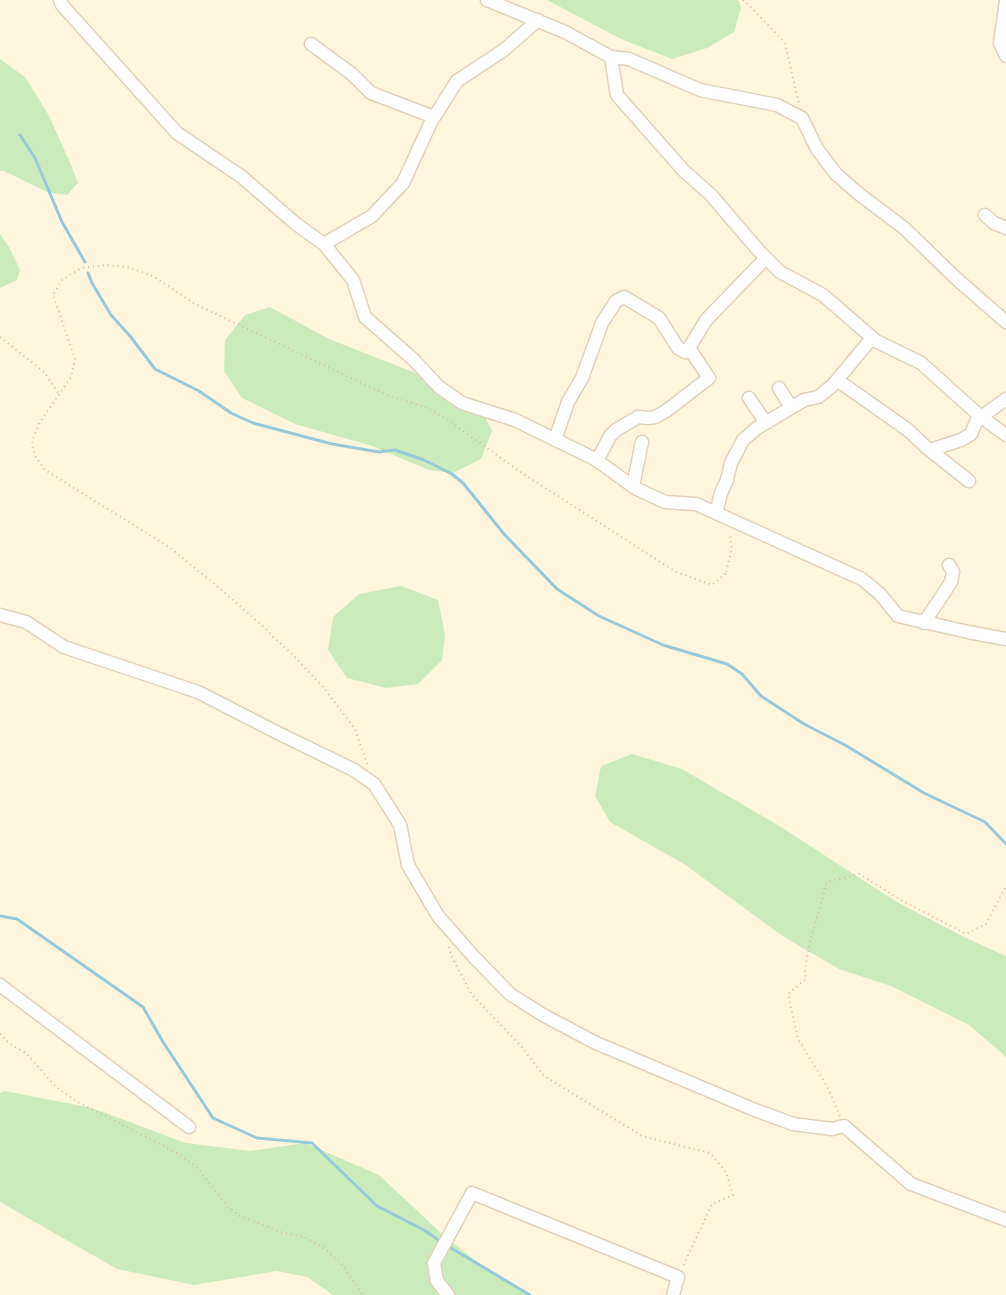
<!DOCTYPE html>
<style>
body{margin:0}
canvas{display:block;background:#fef5df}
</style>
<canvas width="1006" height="1295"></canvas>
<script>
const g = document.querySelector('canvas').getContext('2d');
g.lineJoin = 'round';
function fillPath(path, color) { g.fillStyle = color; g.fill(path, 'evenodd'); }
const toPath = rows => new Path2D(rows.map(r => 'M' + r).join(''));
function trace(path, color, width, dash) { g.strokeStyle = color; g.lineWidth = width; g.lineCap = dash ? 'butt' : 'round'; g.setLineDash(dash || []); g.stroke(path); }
const green = toPath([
 [547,0,738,0,741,7,734,32,707,48,672,59,621,39],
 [0,59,25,77,48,114,71,165,78,183,67,195,47,192,4,171,0,171],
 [0,234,9,247,20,270,17,280,0,288],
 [270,307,329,339,431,379,482,411,492,431,481,459,453,473,429,470,372,446,295,424,242,398,224,371,225,340,245,315],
 [401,586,438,600,445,635,442,660,418,684,386,688,347,678,328,650,333,617,359,594],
 [632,754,682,769,781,827,895,901,966,938,1006,956,1006,1057,969,1025,891,986,839,969,784,937,684,864,610,822,595,796,601,766],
 [5,1091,92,1108,186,1143,250,1151,305,1143,379,1175,442,1234,494,1275,532,1295,333,1295,307,1277,277,1271,194,1285,117,1269,0,1202,0,1093]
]);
const stream = toPath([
 [20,135,35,158,62,222,85,262],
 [88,273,92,283,111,315,130,336,155,369,199,391,231,413,253,423,332,444,379,452,395,450,424,460,452,474,463,483,504,534,557,589,599,616,663,645,727,664,742,674,761,696,804,724,845,745,924,793,985,822,1006,844],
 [0,916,17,919,143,1007,163,1042,213,1118,257,1138,312,1143,377,1206,424,1230,441,1242],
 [446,1245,530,1295]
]);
const path = toPath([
 [743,0,749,5,785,43,799,104],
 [0,337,44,372,59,394],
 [367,764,355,729,323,687,291,653,273,637,266,629,217,586,169,547,45,470,35,456,32,441,40,422,71,377,75,359,53,295,62,280,81,268,106,265,127,267,153,276,195,304,389,396,425,407,448,420,519,471,676,572,712,585,725,574,725,575,732,549,730,533],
 [449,947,452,957,472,995,521,1046,544,1076,642,1136,710,1153,726,1172,733,1195,712,1204,683,1266],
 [0,1034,10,1044,26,1053,55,1086,76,1101,177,1153,197,1167,228,1207,240,1216,284,1233,304,1237,322,1247,340,1262,363,1295],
 [840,1116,827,1086,798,1039,788,994,806,979,805,969,810,942,827,882,859,874,901,900,966,934,986,924,1006,886]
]);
const minor = toPath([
 [60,0,62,5,177,133,242,177,296,224,324,244,353,280,365,317,414,360,439,387,462,403,515,420,595,459,635,488,665,502,696,504,862,579,880,594,898,616,968,632,1006,639],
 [487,0,565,32,611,57,629,59,700,90,777,105,802,118,817,149,836,174,859,194,904,228,959,281,1006,322],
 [1006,1,1000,43,1006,56],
 [311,44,352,74,371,93,434,117],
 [611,57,617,95,683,170,711,195,759,251,780,272,823,295,876,341,921,363,981,417,1006,435],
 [985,215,994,223,1006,228],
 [324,244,372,216,403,183,431,122,457,81,504,50,538,20],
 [837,380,908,430,926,447,969,481],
 [779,388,791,407],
 [749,398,766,423],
 [981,417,1006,399],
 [555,440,568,402,582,378,602,323,616,301,624,297,659,318,678,348,685,352,691,351],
 [930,450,961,440,971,434,979,415],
 [597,461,610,436,616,430,638,417,648,418,655,417,666,411,709,378,689,348,706,320,766,258],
 [633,486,642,442],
 [716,513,721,493,727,480,731,463,743,440,757,428,804,400,818,397,832,386,872,338],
 [0,615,26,622,64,647,198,692,280,734,354,770,374,784,400,825,408,865,438,916,474,957,510,994,543,1015,596,1043,755,1110,793,1124,832,1129,844,1126,911,1184,1006,1220],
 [924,623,951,582,953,572,949,565],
 [0,985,189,1127],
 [448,1295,437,1281,434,1263,472,1193,678,1277,673,1295]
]);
fillPath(green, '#cbebbd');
trace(stream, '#98c9da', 3);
trace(minor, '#e2d1bb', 15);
trace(path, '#d9b899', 2, [1, 4]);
trace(minor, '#fff', 12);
</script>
